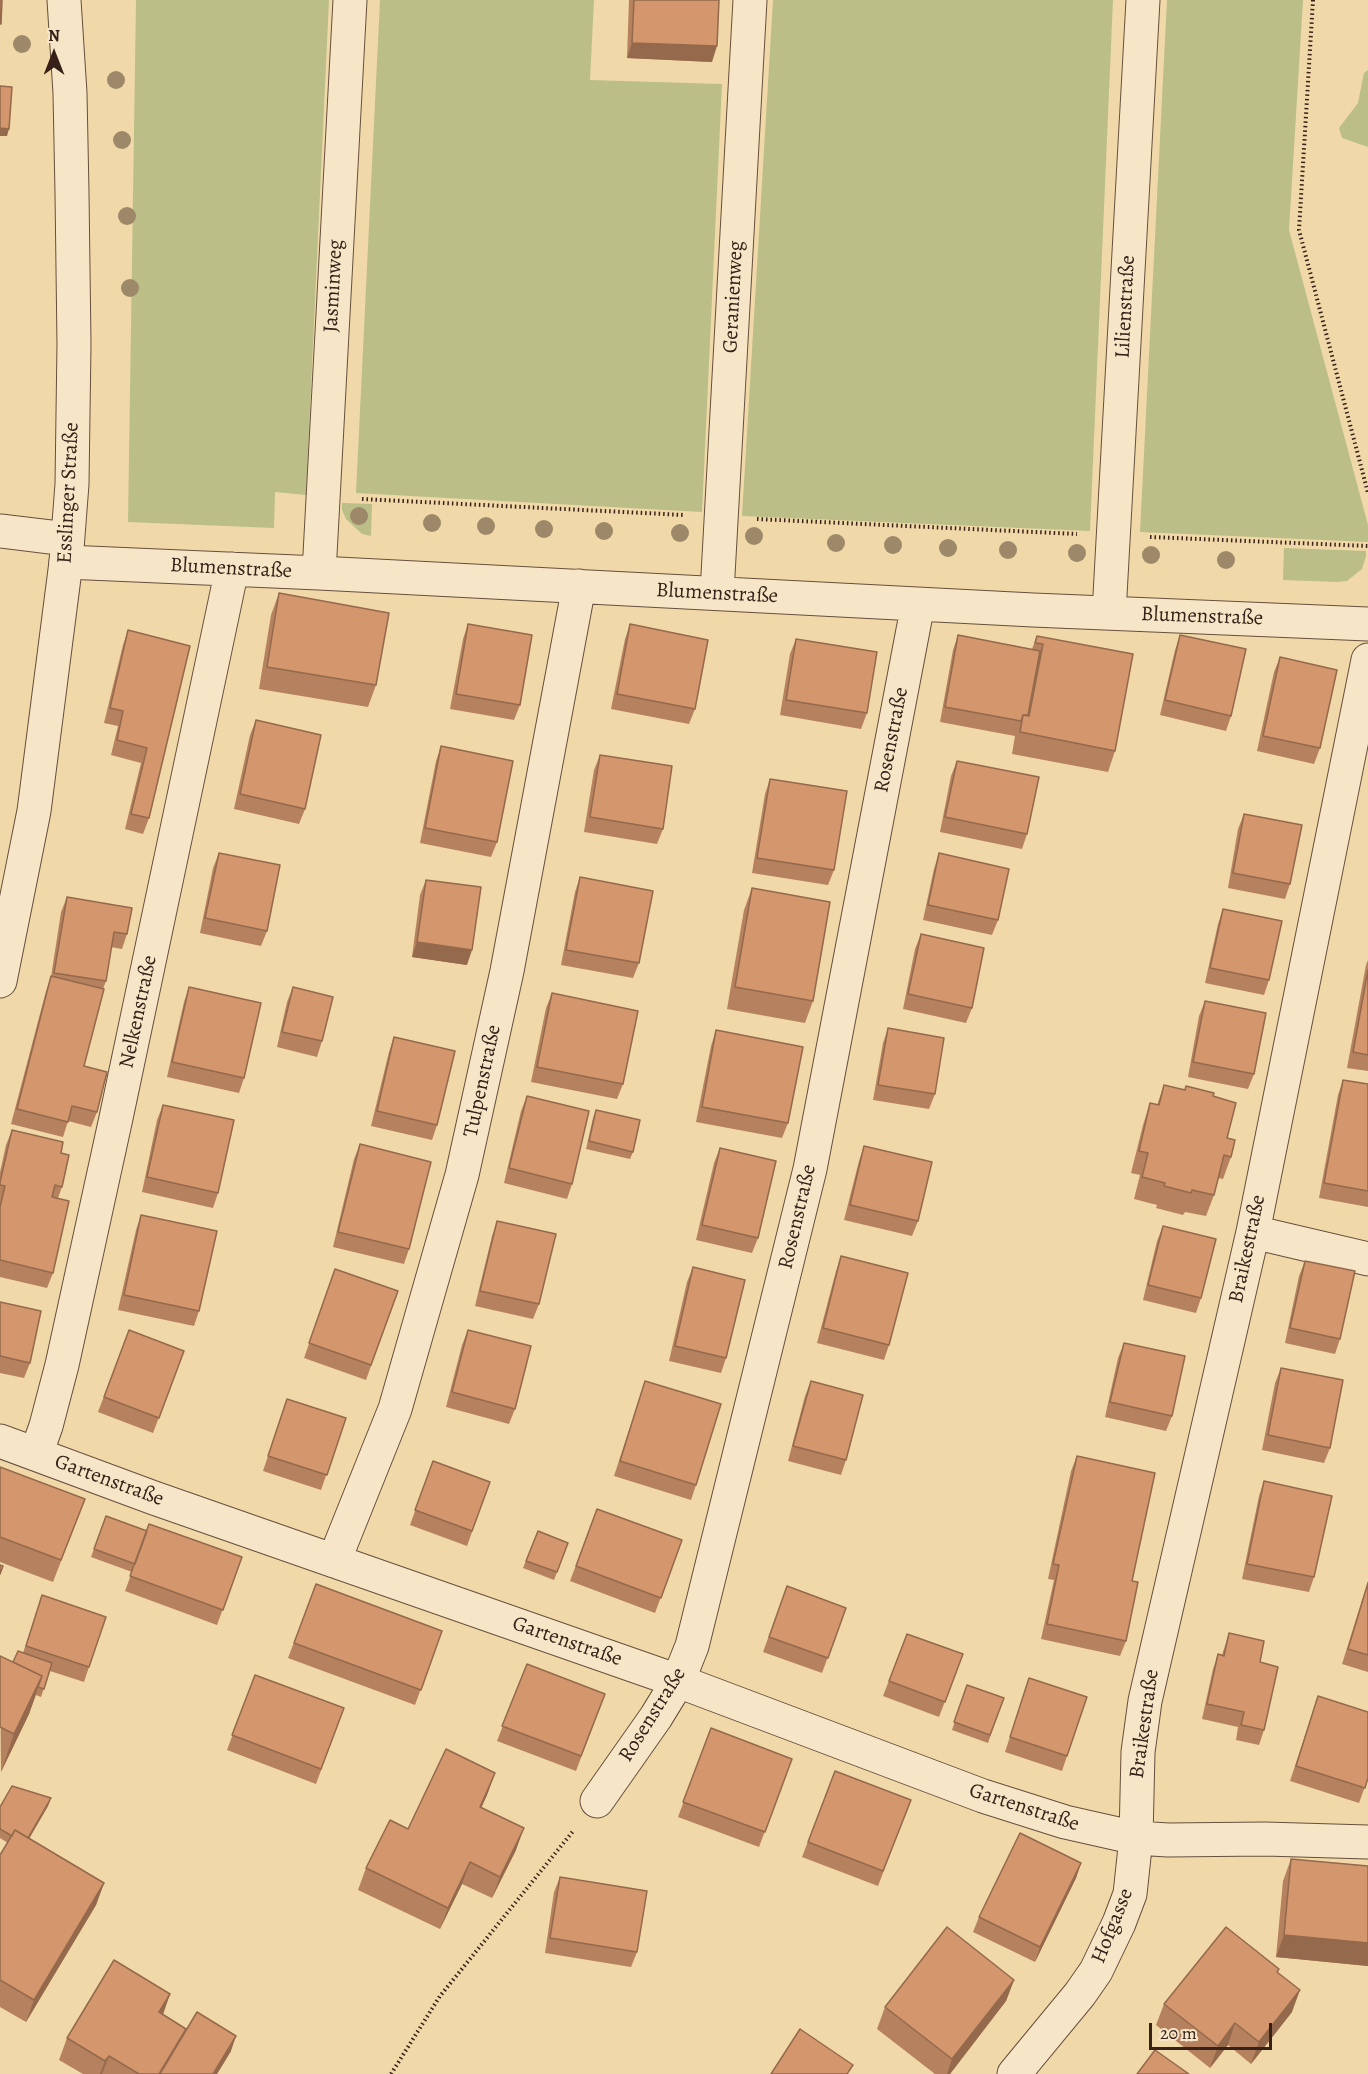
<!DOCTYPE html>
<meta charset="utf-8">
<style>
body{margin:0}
#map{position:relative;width:1368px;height:2074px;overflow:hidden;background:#f1d8a9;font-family:Alegreya,serif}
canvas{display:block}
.north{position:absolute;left:24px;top:24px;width:60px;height:60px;-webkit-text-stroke:4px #f6e6c7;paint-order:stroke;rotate:0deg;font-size:16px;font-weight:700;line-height:24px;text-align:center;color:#382119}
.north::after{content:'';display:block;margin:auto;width:21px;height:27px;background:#382119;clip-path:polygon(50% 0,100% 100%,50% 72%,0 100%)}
.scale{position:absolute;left:1149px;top:2023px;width:123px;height:27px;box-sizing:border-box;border:3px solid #382119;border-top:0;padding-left:8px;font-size:18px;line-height:21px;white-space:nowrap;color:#382119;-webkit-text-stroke:4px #f6e6c7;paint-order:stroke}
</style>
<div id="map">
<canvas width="1368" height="2074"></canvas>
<div class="north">N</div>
<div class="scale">20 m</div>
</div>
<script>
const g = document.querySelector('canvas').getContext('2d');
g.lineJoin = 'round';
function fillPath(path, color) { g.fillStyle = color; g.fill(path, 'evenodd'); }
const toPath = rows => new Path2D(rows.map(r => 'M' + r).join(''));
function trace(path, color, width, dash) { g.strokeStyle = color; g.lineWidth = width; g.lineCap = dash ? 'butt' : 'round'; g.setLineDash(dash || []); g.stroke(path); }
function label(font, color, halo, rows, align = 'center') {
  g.font = font + ' Alegreya,serif'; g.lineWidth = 5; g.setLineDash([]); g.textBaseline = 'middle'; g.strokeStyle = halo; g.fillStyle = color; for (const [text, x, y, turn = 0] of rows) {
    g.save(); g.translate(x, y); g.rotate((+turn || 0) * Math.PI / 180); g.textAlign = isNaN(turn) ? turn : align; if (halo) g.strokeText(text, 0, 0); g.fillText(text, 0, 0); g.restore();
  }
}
const green = toPath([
 [136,0,329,0,306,495,275,492,274,528,128,522],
 [380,0,594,0,590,80,722,84,702,512,356,493],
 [773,0,1113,0,1090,531,742,516],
 [1167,0,1303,0,1289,230,1368,525,1368,542,1140,532],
 [1368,70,1368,147,1342,138,1339,128,1358,103,1364,73],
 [342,503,372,504,371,536,362,534,346,519,342,510],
 [1284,548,1366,551,1366,556,1362,569,1347,581,1336,582,1283,580]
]);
const path = toPath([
 [1313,0,1299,230,1368,493],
 [362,499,684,515],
 [757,519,1077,534],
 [1150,537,1368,546],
 [391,2074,440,1996,574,1830]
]);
const minor = toPath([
 [0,531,67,539],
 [66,562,319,573,1033,610,1368,624],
 [319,573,350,0],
 [717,593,750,0],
 [1109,613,1143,0],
 [1253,1232,1368,1259],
 [0,1441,154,1498,678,1681,983,1796,1065,1822,1136,1838,1168,1840,1265,1839,1368,1842],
 [36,1454,46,1426,62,1365,116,1118,232,569],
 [334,1561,395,1409,462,1175,507,971,579,586],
 [597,1801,656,1717,678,1681,692,1646,810,1169,918,604],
 [1014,2074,1080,1994,1096,1971,1119,1923,1130,1894,1136,1838,1138,1752,1145,1701,1253,1232,1368,660]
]);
const tertiary = toPath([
 [0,981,34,811,66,562,72,484,74,344,72,193,70,93,64,0]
]);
const trees = [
 [22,44],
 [116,80],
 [122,140],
 [127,216],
 [130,288],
 [359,516],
 [432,523],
 [486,526],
 [544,529],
 [604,531],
 [680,533],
 [754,536],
 [836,543],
 [893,545],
 [948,548],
 [1008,550],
 [1077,553],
 [1151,555],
 [1226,560]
];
const wall = toPath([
 [629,0,719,0,712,62,627,58],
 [279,593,376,685,368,707,259,689,271,615],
 [468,624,520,705,514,720,450,709,463,639],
 [630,624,695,709,689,724,611,709,625,639],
 [128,630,190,646,149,818,143,834,125,829,141,763,111,755,118,726,104,723,123,645],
 [958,635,1032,649,1037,636,1115,751,1108,772,1012,754,1015,736,940,722,953,650],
 [1180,635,1231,716,1226,731,1160,715,1175,650],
 [796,639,867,713,861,729,780,715,790,654],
 [1280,657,1320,748,1314,764,1257,751,1274,672],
 [256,720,305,809,299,824,234,809,250,735],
 [441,746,497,842,491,857,420,843,436,761],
 [600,755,663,829,657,844,584,832,594,770],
 [957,761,1027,834,1022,849,940,832,951,776],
 [770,779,834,870,828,885,752,873,765,794],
 [1244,814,1290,884,1285,899,1228,888,1238,829],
 [219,853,267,931,261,946,200,933,213,868],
 [939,853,998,920,992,935,923,920,934,869],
 [580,877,639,963,633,978,561,965,575,892],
 [426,880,467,965,412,957,420,895],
 [752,888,813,1001,805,1023,727,1009,744,910],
 [67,897,127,934,122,949,111,947,106,981,103,989,84,1066,97,1112,91,1127,68,1121,63,1137,11,1124,46,991,51,977,61,912],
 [1223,909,1269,980,1264,995,1205,983,1218,924],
 [921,934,972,1008,966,1023,903,1009,915,949],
 [1368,960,1368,1071,1347,1068,1366,965],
 [189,987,244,1078,239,1093,167,1077,184,1002],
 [293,987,322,1041,317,1057,277,1047,287,1002],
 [552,993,623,1084,617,1099,531,1082,546,1008],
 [1205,1001,1254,1074,1248,1089,1188,1077,1199,1016],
 [888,1028,935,1094,929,1109,873,1100,883,1043],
 [716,1030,788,1123,782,1138,696,1122,711,1046],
 [394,1037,437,1125,432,1140,371,1126,389,1052],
 [1343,1080,1368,1084,1368,1207,1319,1198,1338,1095],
 [1164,1085,1185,1090,1186,1086,1213,1096,1227,1138,1231,1157,1223,1179,1218,1178,1214,1195,1206,1216,1185,1212,1183,1215,1156,1208,1157,1205,1134,1199,1140,1175,1131,1173,1143,1125,1150,1103,1157,1105],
 [527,1096,572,1184,567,1199,504,1183,521,1111],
 [163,1105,218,1193,213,1208,142,1192,157,1120],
 [596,1110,633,1152,630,1159,586,1149,593,1118],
 [12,1130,61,1153,62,1187,58,1198,53,1273,47,1288,0,1277,0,1172,6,1145],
 [360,1144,409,1249,404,1264,333,1247,354,1159],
 [864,1146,918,1221,912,1236,844,1220,859,1161],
 [720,1148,758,1238,752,1253,696,1240,714,1163],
 [141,1215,199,1311,194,1326,118,1310,136,1230],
 [497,1221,539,1304,533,1319,475,1306,492,1236],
 [1163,1226,1201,1298,1196,1313,1143,1300,1157,1241],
 [841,1256,889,1345,884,1360,817,1343,836,1271],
 [1305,1261,1340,1339,1335,1354,1285,1343,1299,1276],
 [693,1267,726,1358,721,1373,669,1361,687,1282],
 [335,1269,398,1291,366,1380,304,1358],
 [0,1302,30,1363,24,1378,0,1373],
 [129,1330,184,1351,153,1433,98,1412],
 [468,1330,515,1409,509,1424,446,1407,462,1345],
 [1124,1343,1172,1416,1166,1431,1105,1417,1118,1358],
 [1281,1368,1330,1448,1324,1463,1262,1450,1275,1383],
 [645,1381,696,1485,691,1500,614,1476],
 [811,1381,846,1460,841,1475,788,1461,805,1396],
 [282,1414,346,1418,321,1490,263,1471],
 [1077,1456,1126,1641,1120,1656,1041,1639,1054,1580,1048,1579,1071,1471],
 [433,1461,490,1482,467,1546,410,1525],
 [0,1467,85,1499,53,1582,0,1562],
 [1264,1481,1314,1577,1309,1592,1242,1579,1259,1496],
 [597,1509,682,1540,655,1613,570,1581],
 [106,1516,147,1531,242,1557,217,1625,125,1591,132,1572,91,1557],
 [538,1531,568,1543,554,1580,523,1568],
 [1368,1581,1368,1672,1342,1664],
 [316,1584,442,1631,415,1705,288,1658],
 [787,1586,846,1608,822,1673,763,1652],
 [42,1595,89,1667,84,1682,50,1671,41,1697,36,1695,29,1714,1,1772,0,1656,13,1662,23,1653],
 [1229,1633,1264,1730,1259,1745,1236,1740,1238,1727,1202,1719,1213,1669,1218,1654,1222,1655],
 [907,1634,963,1654,939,1717,883,1696],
 [527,1664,605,1694,576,1771,497,1741],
 [255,1675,344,1708,316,1784,227,1750],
 [1029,1678,1067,1756,1062,1771,1005,1752],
 [967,1685,1004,1698,988,1743,952,1730],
 [1318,1696,1368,1778,1359,1803,1290,1781],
 [711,1728,792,1759,759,1847,678,1817],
 [835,1771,911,1800,878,1886,802,1857],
 [495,1773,487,1795,481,1808,516,1850,492,1898,462,1884,440,1929,358,1890,366,1868,408,1829],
 [51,1798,48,1806,29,1838,104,1883,96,1905,26,2022,0,2007,0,1855,8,1843,0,1838,0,1807],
 [1291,1859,1368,1866,1368,1966,1276,1957,1283,1881],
 [1081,1863,1076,1878,1035,1962,973,1932,979,1917],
 [560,1877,637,1952,631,1967,545,1953,554,1892],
 [1278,1973,1292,2012,1251,2064,1228,2045,1210,2068,1156,2025,1164,2004],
 [1014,1980,1006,2001,950,2074,935,2074,877,2029,885,2007],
 [170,1994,163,2015,183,2036,231,2051,217,2074,83,2074,59,2060,67,2038]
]);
const shadedWall = toPath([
 [632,43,717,46,712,62,627,58],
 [0,128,9,129,7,136,0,136],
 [417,942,472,950,467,965,412,957],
 [42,1676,29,1714,1,1772,14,1734],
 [495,1773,487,1795,472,1828,480,1807],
 [51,1798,48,1806,22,1851,25,1843],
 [524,1828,516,1850,492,1898,500,1877],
 [470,1862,462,1884,440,1929,448,1908],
 [1081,1863,1076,1878,1035,1962,1040,1947],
 [104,1883,96,1905,26,2022,34,2000],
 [1284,1935,1368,1943,1368,1966,1276,1957],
 [1014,1980,1006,2001,950,2074,947,2074,952,2059],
 [1300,1990,1292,2012,1251,2064,1259,2042],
 [170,1994,162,2016,159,2012],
 [1235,2023,1228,2045,1210,2068,1218,2046],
 [186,2029,178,2051,164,2074,159,2074],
 [236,2036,231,2051,217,2074,213,2074],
 [109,2056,102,2074,100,2074,105,2061]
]);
const building = toPath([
 [0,0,2,0,1,24,0,24,0,0],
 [634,0,719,0,717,46,632,43,634,0],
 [0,86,12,87,9,129,0,128,0,86],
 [279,593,389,613,376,685,267,667,279,593],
 [468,624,532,635,520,705,456,694,468,624],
 [630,624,708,640,695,709,617,694,630,624],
 [128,630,190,646,149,818,131,814,147,748,117,740,123,711,110,708,128,630],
 [958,635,1040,651,1028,715,1023,715,1021,721,945,707,958,635],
 [1180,635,1246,649,1231,716,1165,700,1180,635],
 [1037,636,1133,654,1115,751,1020,732,1023,715,1029,716,1043,644,1035,643,1037,636],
 [796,639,877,652,867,713,786,700,796,639],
 [1280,657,1337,670,1320,748,1263,736,1280,657],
 [256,720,321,735,305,809,240,794,256,720],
 [441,746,513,761,497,842,425,828,441,746],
 [600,755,672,766,663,829,590,817,600,755],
 [957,761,1039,777,1027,834,945,817,957,761],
 [770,779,847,791,834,870,757,858,770,779],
 [1244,814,1302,825,1290,884,1233,873,1244,814],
 [219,853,280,865,267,931,205,918,219,853],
 [939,853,1009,869,998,920,928,905,939,853],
 [580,877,653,891,639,963,566,950,580,877],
 [426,880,481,887,472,950,417,942,426,880],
 [752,888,830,902,813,1001,735,987,752,888],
 [67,897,132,908,127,934,114,932,106,981,54,973,67,897],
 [1223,909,1282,921,1269,980,1210,968,1223,909],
 [921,934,984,948,972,1008,908,994,921,934],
 [1368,970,1368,1055,1353,1052,1368,970],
 [51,976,104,989,84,1066,107,1072,97,1112,72,1106,68,1122,17,1109,51,976],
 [189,987,261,1003,244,1078,172,1062,189,987],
 [293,987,333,997,322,1041,282,1032,293,987],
 [552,993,638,1011,623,1084,537,1067,552,993],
 [1205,1001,1266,1013,1254,1074,1193,1062,1205,1001],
 [888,1028,944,1038,935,1094,878,1085,888,1028],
 [716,1030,803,1047,788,1123,702,1107,716,1030],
 [394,1037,455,1051,437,1125,377,1111,394,1037],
 [1343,1080,1368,1084,1368,1191,1324,1183,1343,1080],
 [1164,1085,1185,1090,1186,1086,1214,1093,1213,1096,1236,1103,1227,1138,1235,1140,1231,1157,1224,1155,1214,1195,1192,1190,1191,1193,1164,1186,1165,1183,1142,1177,1148,1153,1139,1151,1150,1103,1159,1105,1164,1085],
 [527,1096,589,1111,572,1184,509,1168,527,1096],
 [163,1105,234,1120,218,1193,147,1177,163,1105],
 [596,1110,640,1120,633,1152,589,1141,596,1110],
 [12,1130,63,1142,61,1153,69,1155,62,1187,55,1185,52,1197,69,1201,53,1273,0,1260,0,1207,5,1186,0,1185,0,1182,12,1130],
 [360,1144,431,1162,409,1249,338,1232,360,1144],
 [864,1146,932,1162,918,1221,850,1205,864,1146],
 [720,1148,776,1161,758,1238,702,1225,720,1148],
 [141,1215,217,1231,199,1311,124,1295,141,1215],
 [497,1221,556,1234,539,1304,480,1291,497,1221],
 [1163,1226,1216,1239,1201,1298,1148,1285,1163,1226],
 [841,1256,908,1273,889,1345,823,1328,841,1256],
 [1305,1261,1355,1271,1340,1339,1290,1328,1305,1261],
 [693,1267,745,1280,726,1358,675,1346,693,1267],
 [335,1269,398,1291,371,1365,309,1343,335,1269],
 [0,1302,41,1311,30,1363,0,1356,0,1302],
 [129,1330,184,1351,159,1418,104,1397,129,1330],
 [468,1330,531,1346,515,1409,452,1392,468,1330],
 [1124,1343,1185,1356,1172,1416,1110,1402,1124,1343],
 [1281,1368,1343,1380,1330,1448,1268,1435,1281,1368],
 [645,1381,721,1404,696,1485,620,1461,645,1381],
 [811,1381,863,1395,846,1460,793,1446,811,1381],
 [287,1399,346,1418,327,1475,268,1456,287,1399],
 [1077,1456,1155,1473,1132,1581,1138,1582,1126,1641,1047,1624,1059,1565,1053,1564,1077,1456],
 [433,1461,490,1482,472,1531,415,1510,433,1461],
 [0,1467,85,1499,61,1560,0,1537,0,1467],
 [1264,1481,1332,1496,1314,1577,1247,1564,1264,1481],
 [597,1509,682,1540,661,1598,576,1566,597,1509],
 [106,1516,147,1531,135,1564,94,1549,106,1516],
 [149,1524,242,1557,223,1610,130,1576,149,1524],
 [538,1531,568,1543,557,1572,526,1561,538,1531],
 [0,1565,3,1566,0,1574,0,1565],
 [1368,1583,1368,1655,1348,1649,1368,1583],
 [316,1584,442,1631,421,1690,294,1643,316,1584],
 [787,1586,846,1608,828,1658,769,1637,787,1586],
 [42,1595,106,1617,89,1667,26,1646,42,1595],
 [1229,1633,1264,1641,1260,1662,1278,1667,1264,1730,1241,1725,1244,1712,1207,1704,1218,1654,1224,1656,1229,1633],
 [907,1634,963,1654,945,1702,889,1681,907,1634],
 [18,1651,52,1663,44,1689,38,1687,42,1676,13,1662,18,1651],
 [0,1656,42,1676,14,1734,0,1727,0,1656],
 [527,1664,605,1694,581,1756,502,1726,527,1664],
 [255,1675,344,1708,321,1769,232,1735,255,1675],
 [1029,1678,1087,1697,1067,1756,1010,1737,1029,1678],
 [967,1685,1004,1698,990,1735,954,1722,967,1685],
 [1318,1696,1368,1712,1368,1778,1365,1788,1296,1766,1318,1696],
 [711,1728,792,1759,765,1832,683,1802,711,1728],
 [446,1749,495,1773,480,1807,524,1828,500,1877,470,1862,448,1908,366,1868,390,1820,408,1829,446,1749],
 [835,1771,911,1800,883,1871,808,1842,835,1771],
 [12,1786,51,1798,28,1838,15,1830,12,1836,0,1829,0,1807,12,1786],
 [15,1830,104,1883,34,2000,0,1980,0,1855,15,1830],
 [1020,1833,1081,1863,1040,1947,979,1917,1020,1833],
 [1291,1859,1368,1866,1368,1943,1284,1935,1291,1859],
 [560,1877,647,1891,637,1952,550,1938,560,1877],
 [947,1927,1014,1980,952,2059,885,2007,947,1927],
 [1226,1927,1279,1969,1277,1972,1300,1990,1259,2042,1235,2023,1218,2046,1164,2004,1226,1927],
 [114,1960,170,1994,159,2012,186,2029,159,2074,139,2074,109,2056,105,2061,67,2038,114,1960],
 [197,2012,236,2036,213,2074,160,2074,197,2012],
 [800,2029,853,2065,847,2074,771,2074,800,2029],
 [1155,2050,1189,2074,1137,2074,1155,2050]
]);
const streetNames = [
 ["Jasminweg",334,286,-87],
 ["Geranienweg",734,297,-87],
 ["Lilienstraße",1126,307,-87],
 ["Esslinger Straße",69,493,-87],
 ["Blumenstraße",231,569,3],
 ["Blumenstraße",717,594,3],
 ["Blumenstraße",1202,617,2],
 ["Rosenstraße",892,740,-79],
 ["Nelkenstraße",139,1012,-78],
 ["Tulpenstraße",483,1081,-78],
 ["Rosenstraße",798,1217,-77],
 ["Braikestraße",1248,1249,-78],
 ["Gartenstraße",109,1481,20],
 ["Gartenstraße",567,1642,19],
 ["Rosenstraße",653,1715,-58],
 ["Braikestraße",1145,1724,-82],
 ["Gartenstraße",1024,1808,18],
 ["Hofgasse",1113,1926,-68]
];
fillPath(green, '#bbbf87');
trace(minor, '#664f3d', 35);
trace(tertiary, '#664f3d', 35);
trace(path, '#382119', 4, [1.5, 3]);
trace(minor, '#f6e6c7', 33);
trace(tertiary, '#f6e6c7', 33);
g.fillStyle = '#9d8969';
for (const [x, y] of trees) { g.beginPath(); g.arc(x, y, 9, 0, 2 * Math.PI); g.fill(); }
fillPath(wall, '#b5815e');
fillPath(shadedWall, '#94694c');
fillPath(building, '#d3966d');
trace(building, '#94694c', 1.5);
label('21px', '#382119', '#f6e6c7', streetNames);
</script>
